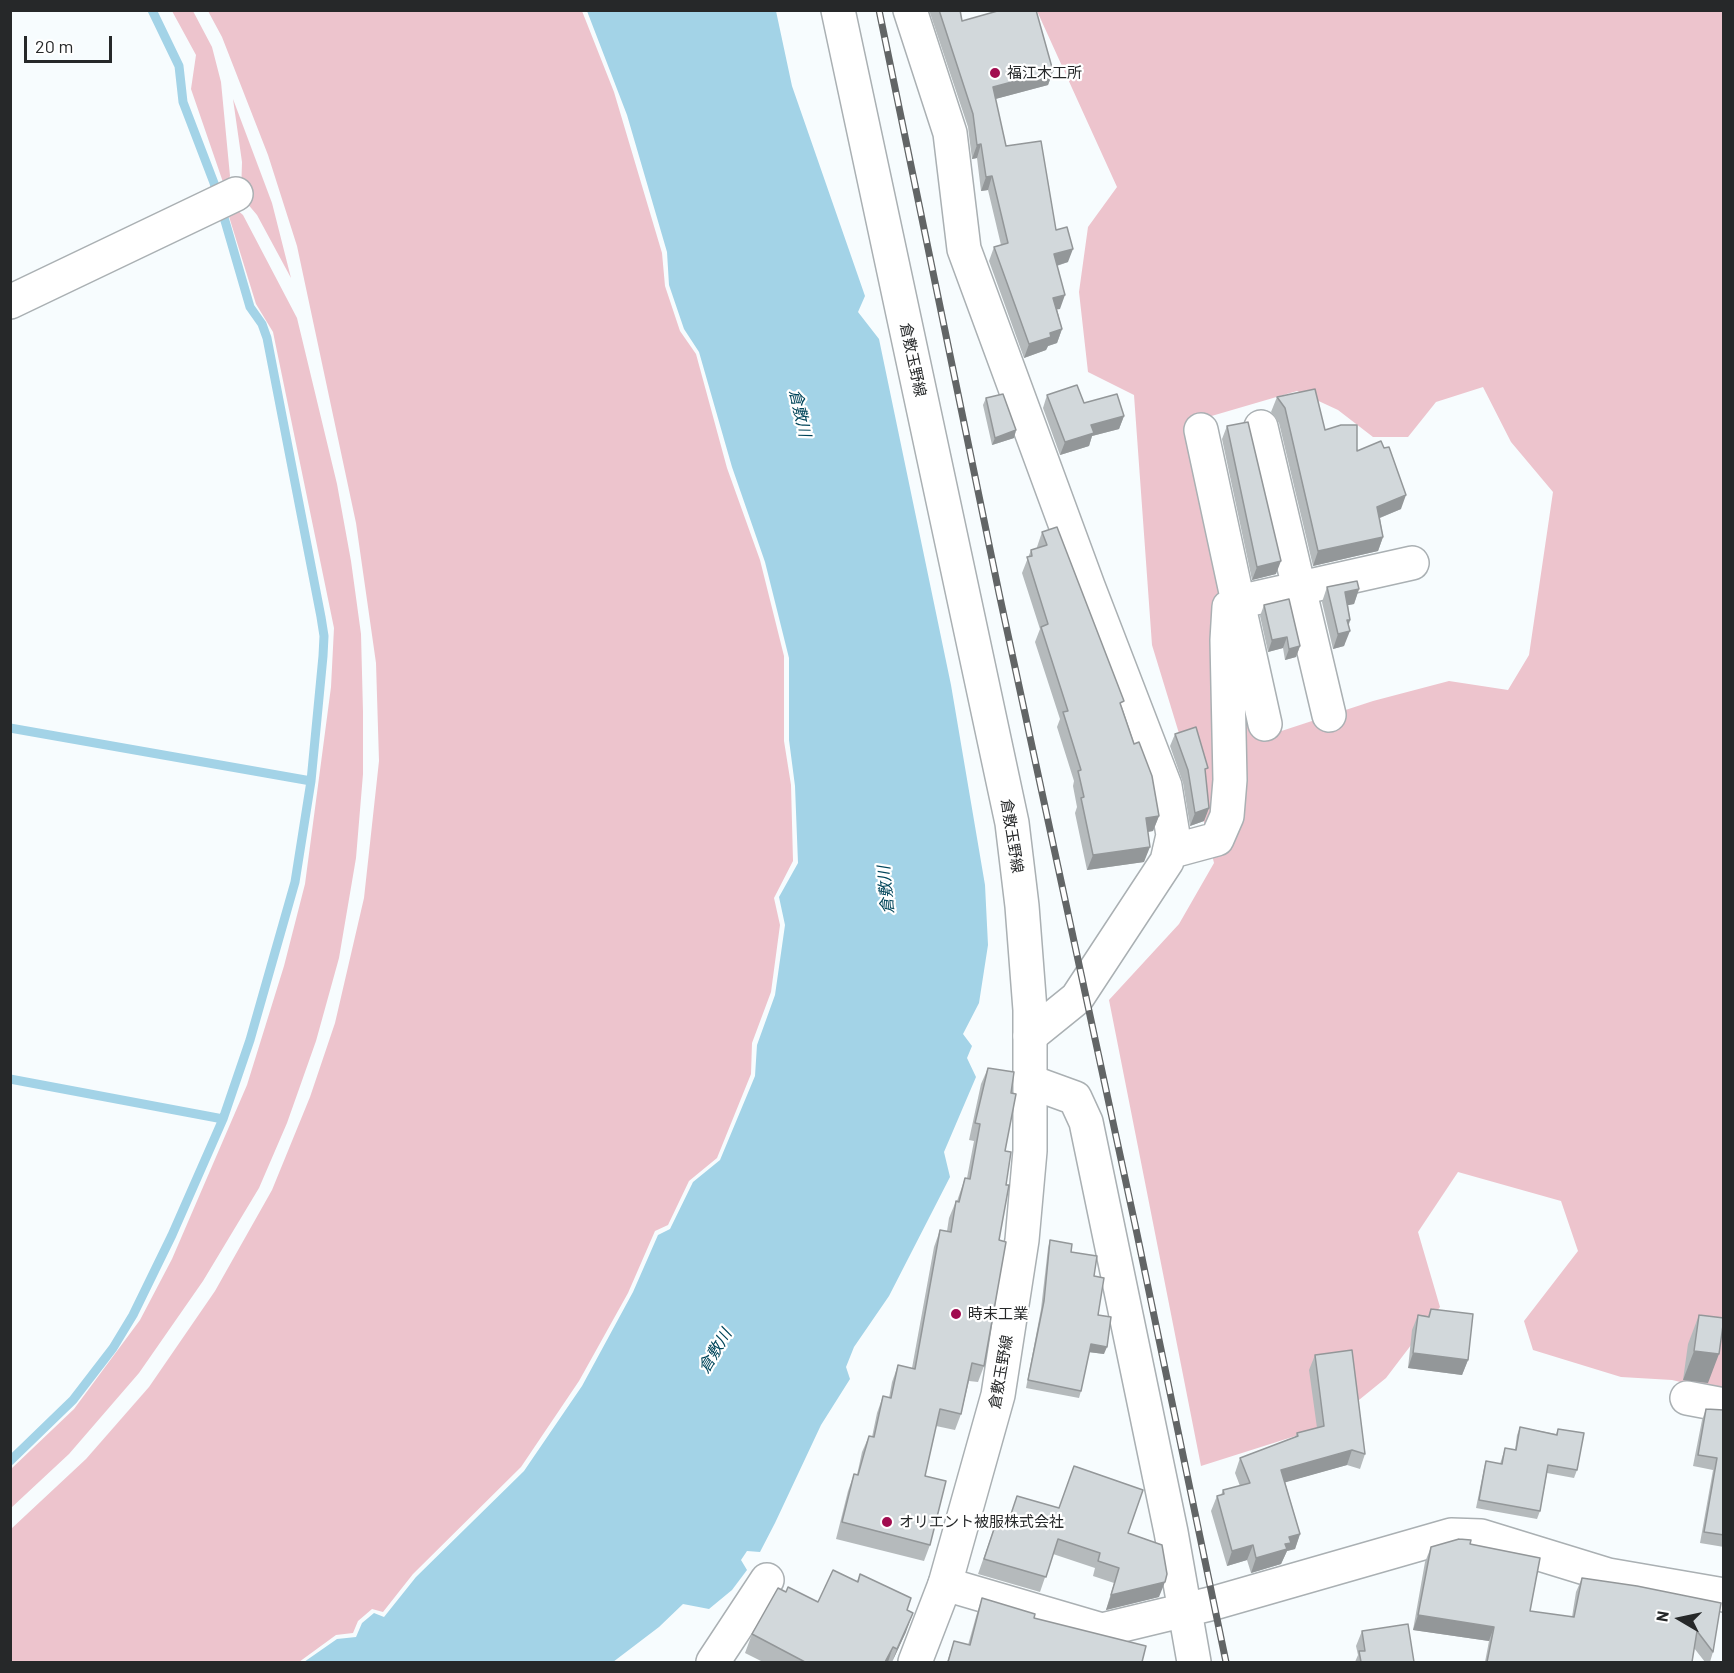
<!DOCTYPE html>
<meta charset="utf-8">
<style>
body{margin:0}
#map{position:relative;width:1734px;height:1673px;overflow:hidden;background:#f7fcfe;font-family:Barlow,sans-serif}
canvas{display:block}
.frame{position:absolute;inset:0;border:12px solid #262829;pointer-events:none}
.north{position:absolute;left:1650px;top:1589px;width:60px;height:60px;-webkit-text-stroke:4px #fff;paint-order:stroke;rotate:279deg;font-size:16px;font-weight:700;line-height:24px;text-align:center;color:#262829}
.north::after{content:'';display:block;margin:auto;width:21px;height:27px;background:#262829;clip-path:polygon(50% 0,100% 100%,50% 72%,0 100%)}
.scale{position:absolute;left:24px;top:36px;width:88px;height:27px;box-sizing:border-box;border:3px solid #262829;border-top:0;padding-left:8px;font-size:18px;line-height:21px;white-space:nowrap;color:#262829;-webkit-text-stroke:4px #fff;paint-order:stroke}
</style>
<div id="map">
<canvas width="1734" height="1673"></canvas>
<div class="frame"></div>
<div class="north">N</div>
<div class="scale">20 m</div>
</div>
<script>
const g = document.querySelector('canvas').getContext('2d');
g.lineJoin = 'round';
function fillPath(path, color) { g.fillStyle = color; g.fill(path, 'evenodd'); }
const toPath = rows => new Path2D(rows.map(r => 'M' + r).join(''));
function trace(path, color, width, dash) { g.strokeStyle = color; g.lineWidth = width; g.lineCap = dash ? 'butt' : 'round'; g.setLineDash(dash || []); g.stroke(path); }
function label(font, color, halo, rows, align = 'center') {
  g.font = font + ' Barlow,"Noto Sans JP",sans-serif'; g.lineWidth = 4.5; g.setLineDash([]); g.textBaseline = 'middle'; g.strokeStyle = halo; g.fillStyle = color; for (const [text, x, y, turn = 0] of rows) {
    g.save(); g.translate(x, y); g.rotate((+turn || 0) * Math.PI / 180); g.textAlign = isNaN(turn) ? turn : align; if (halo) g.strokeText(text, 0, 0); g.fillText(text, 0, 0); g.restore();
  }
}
const green = toPath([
 [172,11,193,11,212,47,221,82,230,176,225,188,191,89,196,55],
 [208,11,582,11,614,92,662,253,665,286,680,331,696,354,727,468,760,560,784,656,784,741,791,785,793,861,774,898,780,925,771,992,752,1043,751,1074,717,1158,689,1181,668,1225,655,1231,628,1293,579,1381,521,1467,413,1574,383,1612,372,1609,358,1621,353,1633,336,1635,299,1662,11,1662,11,1529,86,1459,149,1387,215,1291,272,1190,310,1097,335,1023,364,898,379,761,376,663,356,523,297,246,268,155,222,37],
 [1037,11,1723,11,1723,1392,1672,1380,1621,1377,1533,1350,1524,1321,1578,1251,1561,1201,1458,1172,1418,1232,1440,1307,1386,1378,1327,1426,1201,1466,1109,1000,1179,924,1214,863,1196,789,1152,645,1134,395,1088,372,1079,292,1088,227,1117,187],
 [1483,387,1511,442,1553,492,1529,655,1508,690,1449,681,1373,701,1257,739,1191,422,1297,391,1338,410,1373,437,1408,437,1436,402],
 [233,99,272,203,291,278,257,215,241,196,242,162],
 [235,208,243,215,297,318,337,484,351,561,361,634,363,712,363,774,356,858,339,958,316,1041,287,1123,259,1188,203,1281,139,1373,69,1454,11,1508,11,1469,74,1409,140,1320,172,1259,247,1085,284,966,305,884,331,687,334,628,273,332,256,304,227,210]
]);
const water = toPath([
 [587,11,776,11,792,86,865,296,858,312,879,339,951,685,985,885,988,945,979,1003,963,1034,972,1046,967,1058,976,1077,944,1152,950,1177,889,1296,854,1347,846,1367,850,1379,821,1425,775,1523,760,1552,747,1551,741,1560,747,1570,732,1590,709,1609,683,1604,659,1627,613,1662,304,1662,337,1639,356,1637,362,1623,374,1613,384,1617,416,1577,524,1471,582,1386,633,1292,658,1235,670,1229,693,1182,720,1160,755,1076,757,1045,775,995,785,925,779,897,798,863,795,786,789,740,789,658,765,562,732,467,699,352,684,329,669,285,667,252,627,115]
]);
const stream = toPath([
 [10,728,311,781],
 [10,1079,223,1119],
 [10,1461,73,1400,113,1348,133,1315,172,1235,223,1119,250,1040,295,882,311,781,323,656,324,636,321,617,267,338,262,324,250,307,214,183,183,102,179,66,152,10]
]);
const minor = toPath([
 [910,10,950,133,964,249,1088,586,1165,786,1173,835,1167,861,1077,998,1030,1036],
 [10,302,236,194],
 [1261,427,1329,715],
 [1265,724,1238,602,1412,563],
 [1169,852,1217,839,1227,816,1230,780,1227,640,1229,607,1238,602,1201,430],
 [1031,1082,1075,1098,1086,1122,1171,1532,1194,1662],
 [1687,1398,1724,1405],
 [945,1584,1102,1630,1214,1603,1451,1535,1481,1536,1608,1575,1724,1595],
 [713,1662,767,1580]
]);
const primary = toPath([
 [838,10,1012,823,1022,906,1030,1010,1030,1151,1022,1240,998,1395,945,1584,915,1662]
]);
const rail = toPath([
 [879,10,999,593,1136,1229,1226,1662]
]);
const wall = toPath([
 [929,10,960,10,962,21,1053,71,1048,85,995,99,1006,146,1056,230,1068,262,1057,266,1060,309,1057,309,1062,329,1057,343,1048,346,1046,350,1024,358,989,261,994,247,1001,245,988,190,981,191,977,158,972,159,968,127],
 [1047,395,1084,403,1124,416,1119,429,1092,436,1089,446,1060,455,1043,408],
 [1277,397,1325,430,1357,451,1401,509,1380,518,1383,537,1378,551,1313,566,1279,423,1271,412],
 [986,398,1016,430,1014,438,992,445,983,405],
 [1227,426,1276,574,1252,580,1222,439],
 [1042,532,1122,707,1159,816,1153,831,1148,832,1144,862,1087,870,1075,813,1077,807,1073,786,1074,781,1057,727,1060,719,1035,642,1040,629,1022,573,1031,550,1037,548,1037,547],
 [1327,587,1359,589,1354,604,1348,605,1350,620,1344,646,1333,649,1322,602],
 [1264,605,1300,646,1296,657,1285,660,1283,648,1268,652,1260,616],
 [1175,734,1209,808,1204,821,1190,826,1183,783,1170,746],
 [988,1068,1011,1093,1005,1151,1006,1185,984,1366,978,1382,969,1381,961,1414,955,1430,936,1426,925,1476,930,1545,924,1561,836,1539,848,1491,854,1474,857,1475,862,1452,869,1436,872,1437,877,1413,883,1396,889,1398,892,1382,898,1365,912,1368,934,1247,940,1230,947,1231,949,1218,956,1201,957,1201,965,1178,967,1178,974,1141,969,1140,981,1084],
 [1050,1240,1071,1252,1094,1276,1104,1354,1089,1352,1081,1391,1079,1398,1026,1388,1041,1309,1048,1248],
 [1431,1309,1468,1360,1462,1375,1408,1368,1412,1330,1418,1315,1428,1316],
 [1699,1315,1708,1383,1683,1380,1688,1344],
 [1315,1355,1365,1454,1360,1469,1347,1465,1285,1482,1300,1534,1295,1549,1287,1551,1281,1564,1251,1573,1247,1560,1227,1566,1211,1511,1217,1496,1221,1495,1223,1490,1240,1486,1235,1473,1240,1458,1295,1437,1297,1433,1317,1428,1309,1370],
 [1706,1409,1724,1410,1724,1547,1700,1543,1713,1470,1693,1466,1702,1420],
 [1520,1427,1556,1434,1558,1429,1577,1470,1574,1478,1547,1473,1540,1511,1537,1519,1476,1508,1484,1468,1486,1461,1500,1464,1505,1448,1515,1450,1517,1435],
 [1017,1496,1128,1533,1159,1597,1106,1610,1114,1583,1093,1576,1095,1568,1053,1554,1040,1592,978,1574,999,1514,1010,1517],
 [1470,1544,1530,1611,1572,1617,1576,1592,1582,1578,1721,1603,1713,1652,1710,1662,1705,1662,1694,1648,1692,1662,1485,1662,1489,1641,1413,1630,1425,1562,1431,1547],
 [860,1574,911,1598,907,1610,906,1632,892,1662,763,1662,745,1653,752,1634,786,1592,818,1602,857,1581],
 [982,1598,1034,1618,1142,1662,947,1662,954,1641,968,1645,977,1613],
 [1362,1631,1414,1662,1355,1662,1358,1655,1356,1646]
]);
const shadedWall = toPath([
 [1053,71,1048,85,988,101,993,87],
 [981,144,977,158,972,159,977,145],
 [992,176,988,190,981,191,986,177],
 [1073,249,1068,262,1049,268,1054,254],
 [1065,295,1060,309,1048,311,1053,298],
 [1062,329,1057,343,1048,346,1046,350,1024,358,1029,344,1050,333],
 [1124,416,1119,429,1092,436,1089,446,1060,455,1065,442,1091,425],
 [1016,430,1014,438,992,445,995,438],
 [1406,495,1401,509,1372,521,1377,507],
 [1383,537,1378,551,1313,566,1318,551],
 [1281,561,1276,574,1252,580,1257,567],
 [1359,589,1354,604,1339,607,1345,592],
 [1347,620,1350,620,1346,632,1350,631,1344,646,1333,649,1338,634],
 [1287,637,1283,648,1268,652,1272,640],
 [1300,646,1296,657,1285,660,1289,649],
 [1209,808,1204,821,1190,826,1195,813],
 [1159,816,1153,831,1140,833,1146,818],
 [1150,847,1144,862,1087,870,1093,855],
 [1091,1344,1107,1347,1104,1354,1088,1352],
 [1694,1351,1719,1354,1708,1383,1683,1380],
 [1413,1353,1468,1360,1462,1375,1408,1368],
 [1352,1450,1347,1465,1276,1485,1281,1470],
 [1300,1534,1295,1549,1287,1551,1281,1564,1251,1573,1256,1558,1289,1537],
 [1253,1545,1247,1560,1227,1566,1232,1551],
 [1165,1582,1159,1597,1106,1610,1111,1595],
 [913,1613,906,1632,892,1662,897,1649],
 [1418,1615,1494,1627,1489,1641,1413,1630],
 [893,1647,888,1662,885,1662]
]);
const building = toPath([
 [939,10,960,10,962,21,1001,10,1036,10,1053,71,993,87,1006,146,1041,141,1056,230,1067,227,1073,249,1054,254,1065,295,1053,298,1062,329,1050,333,1051,337,1029,344,994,247,1008,243,992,176,986,177,981,144,977,145,973,114,939,10],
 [1077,385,1084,403,1117,394,1124,416,1091,425,1094,433,1065,442,1047,395,1077,385],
 [1315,389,1325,430,1341,425,1357,425,1357,451,1381,441,1384,448,1389,447,1406,495,1377,507,1383,537,1318,551,1285,408,1277,397,1315,389],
 [1003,394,1016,430,995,438,986,398,1003,394],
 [1248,422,1281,561,1257,567,1227,426,1248,422],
 [1057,527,1124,701,1120,703,1134,744,1139,742,1152,776,1159,816,1146,818,1150,847,1093,855,1081,798,1084,797,1078,771,1081,770,1063,712,1068,711,1041,627,1048,624,1027,557,1032,556,1031,550,1047,545,1042,532,1057,527],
 [1357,581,1359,589,1345,592,1350,620,1347,620,1350,631,1338,634,1327,587,1357,581],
 [1289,599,1300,646,1289,649,1287,637,1272,640,1264,605,1289,599],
 [1196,727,1208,768,1205,769,1209,808,1195,813,1188,770,1175,734,1196,727],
 [988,1068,1014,1072,1011,1093,1016,1094,1005,1151,1011,1152,1006,1185,1009,1185,999,1240,1006,1242,984,1366,972,1363,961,1414,940,1409,925,1476,946,1481,930,1545,842,1522,854,1474,858,1475,869,1436,874,1437,883,1396,891,1398,898,1365,915,1369,940,1230,951,1232,956,1201,959,1202,965,1178,970,1179,980,1124,975,1123,988,1068],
 [1050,1240,1072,1244,1071,1252,1097,1256,1094,1276,1104,1278,1098,1315,1111,1317,1107,1347,1091,1344,1081,1391,1028,1380,1044,1301,1050,1240],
 [1431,1309,1473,1314,1468,1360,1413,1353,1418,1315,1429,1317,1431,1309],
 [1699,1315,1724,1318,1719,1354,1694,1351,1699,1315],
 [1352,1350,1365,1454,1352,1450,1281,1470,1300,1534,1289,1537,1291,1543,1285,1544,1287,1549,1256,1558,1253,1545,1232,1551,1217,1496,1224,1494,1223,1490,1250,1483,1240,1458,1298,1436,1297,1433,1324,1426,1315,1355,1352,1350],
 [1706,1409,1724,1410,1724,1535,1704,1532,1717,1458,1698,1455,1706,1409],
 [1520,1427,1557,1435,1558,1429,1584,1433,1577,1470,1548,1465,1540,1511,1479,1500,1486,1461,1502,1464,1505,1448,1516,1450,1520,1427],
 [1074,1466,1143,1490,1128,1533,1162,1545,1167,1574,1165,1582,1111,1595,1119,1568,1098,1561,1100,1553,1058,1539,1046,1577,984,1559,999,1514,1010,1517,1017,1496,1059,1508,1074,1466],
 [1459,1539,1471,1540,1470,1544,1540,1558,1530,1611,1574,1617,1582,1578,1637,1586,1721,1603,1713,1652,1697,1631,1692,1662,1487,1662,1494,1627,1418,1615,1431,1547,1459,1539],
 [833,1570,858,1582,860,1574,911,1598,907,1610,913,1613,897,1649,893,1647,885,1662,805,1662,752,1634,778,1588,786,1592,788,1587,818,1602,833,1570],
 [982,1598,1035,1614,1034,1618,1146,1646,1142,1662,948,1662,954,1641,970,1645,982,1598],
 [1408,1624,1414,1662,1361,1662,1359,1651,1365,1651,1362,1631,1408,1624]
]);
const markers = [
 [995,73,6,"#a10c4f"],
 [956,1314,6,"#a10c4f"],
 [887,1522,6,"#a10c4f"]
];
const poiNames = [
 ["福江木工所",1007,73],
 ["時末工業",968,1314],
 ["オリエント被服株式会社",899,1522]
];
const streetNames = [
 ["倉敷玉野線",913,360,78],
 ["倉敷玉野線",1012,836,81],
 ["倉敷玉野線",1001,1372,-80]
];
const waterNames = [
 ["倉敷川",800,413,77],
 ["倉敷川",886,890,-95],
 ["倉敷川",715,1351,-59]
];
fillPath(green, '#edc4cd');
fillPath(water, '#a3d3e7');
trace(stream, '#a3d3e7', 9);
trace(minor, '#aab0b3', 36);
trace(primary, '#aab0b3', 36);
trace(minor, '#fff', 33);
trace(primary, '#fff', 33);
trace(rail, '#626566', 7);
trace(rail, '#fff', 4.5, [14]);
fillPath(wall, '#b5babc');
fillPath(shadedWall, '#939799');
fillPath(building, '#d2d8db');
trace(building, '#939799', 1.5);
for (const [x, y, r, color] of markers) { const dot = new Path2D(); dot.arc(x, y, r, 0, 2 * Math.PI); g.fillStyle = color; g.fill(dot); trace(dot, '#fff', 2); }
label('15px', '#262829', '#fff', poiNames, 'left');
label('15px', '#262829', '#fff', streetNames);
label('italic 16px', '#00455a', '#fff', waterNames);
</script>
